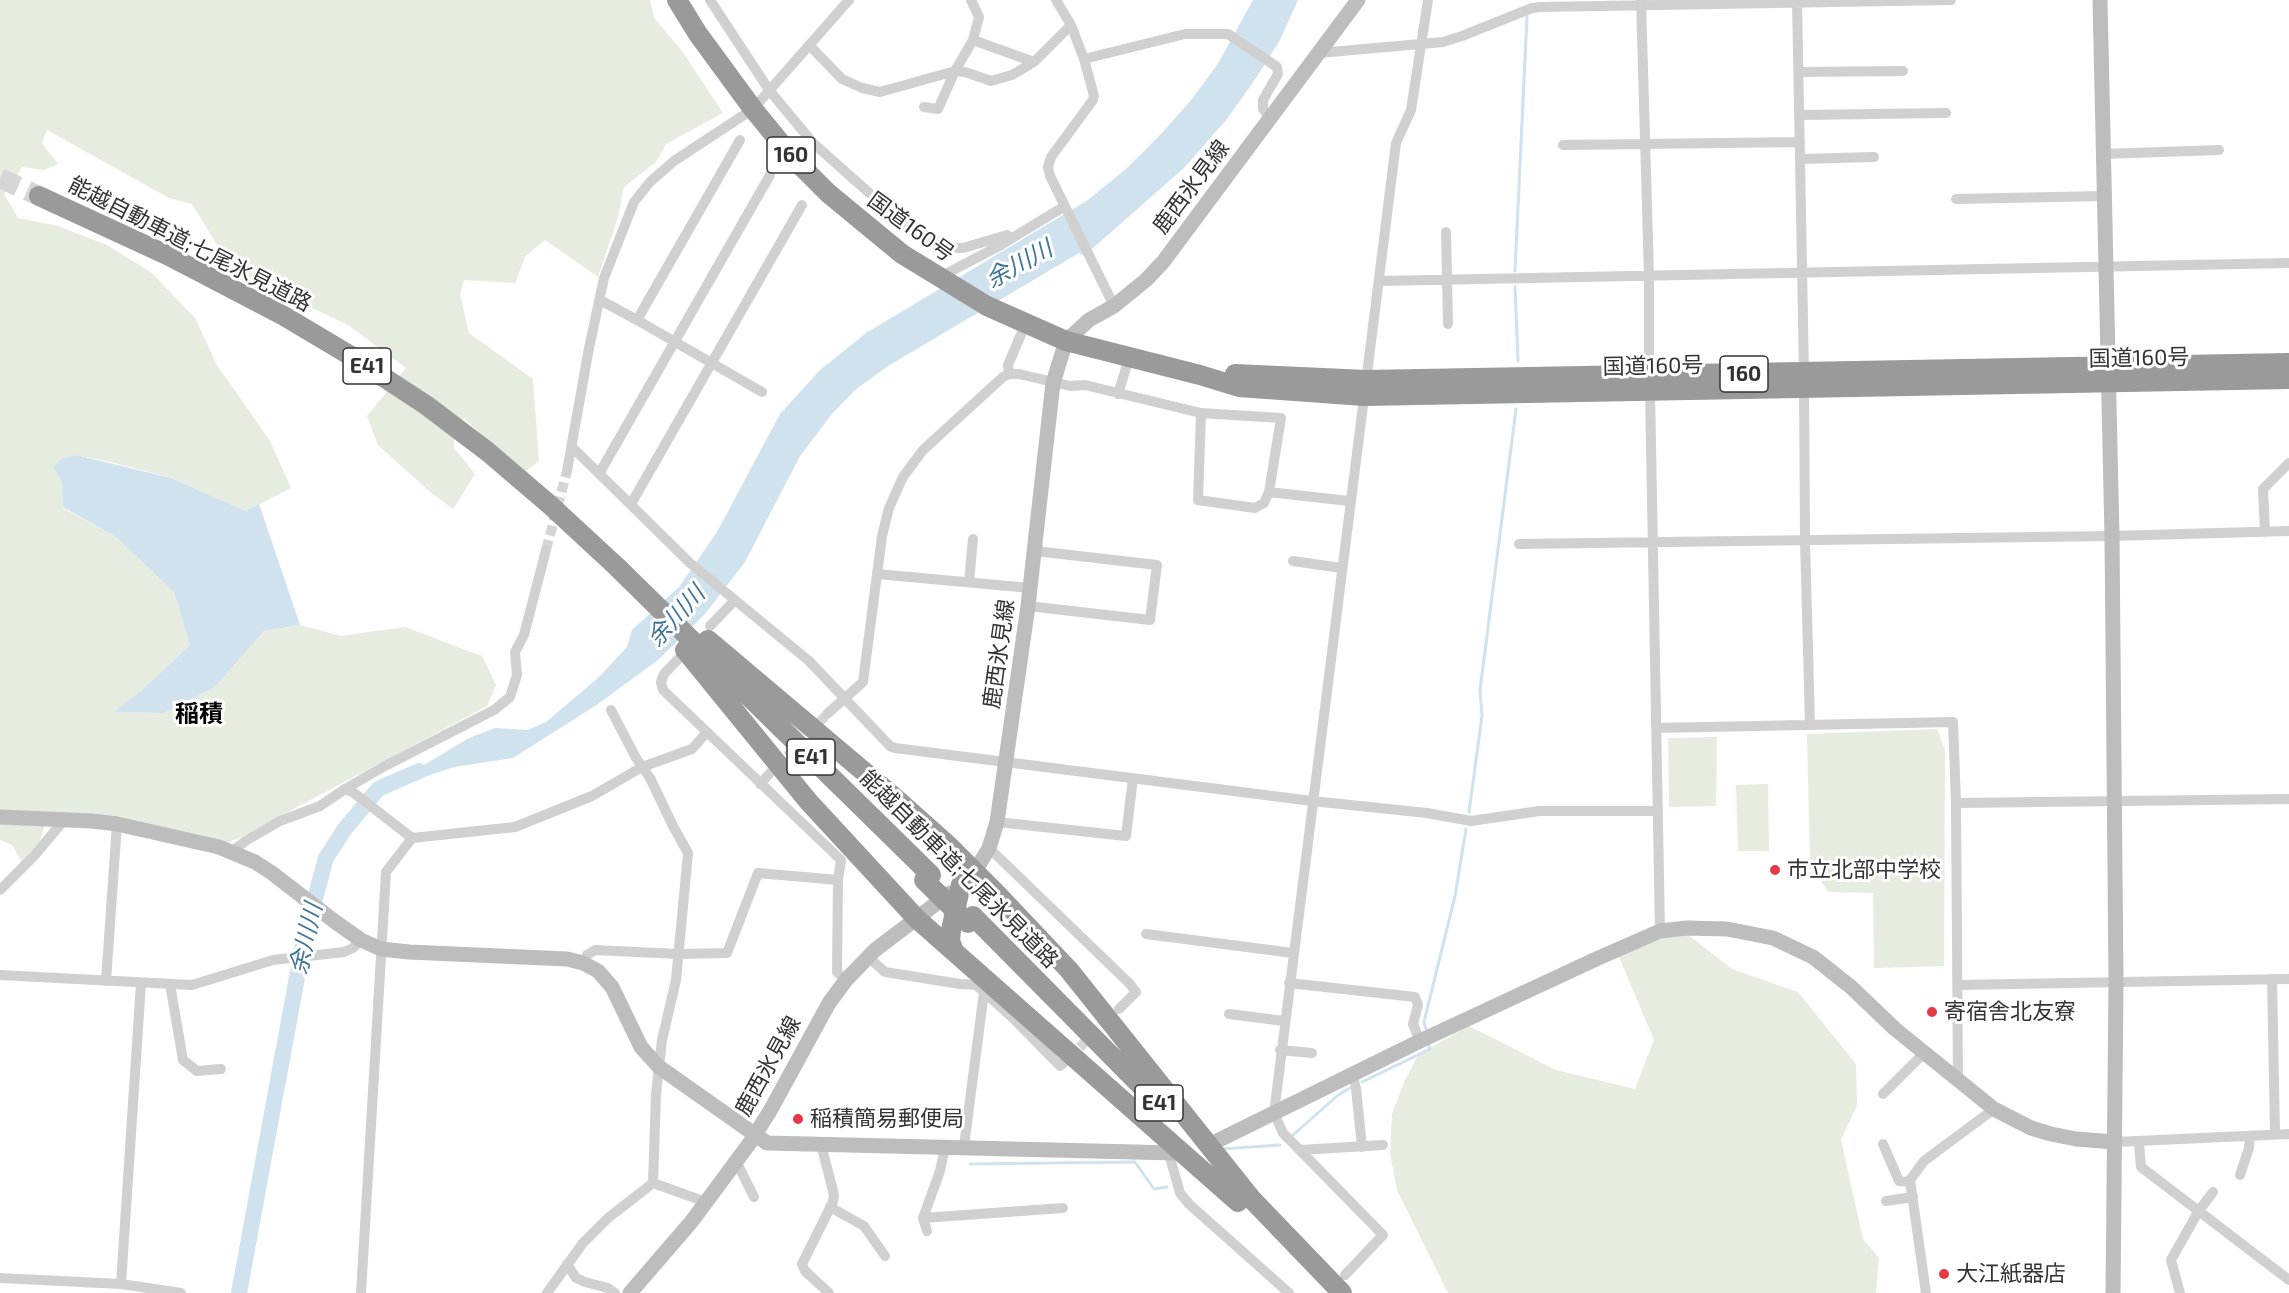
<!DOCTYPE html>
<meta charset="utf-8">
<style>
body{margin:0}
canvas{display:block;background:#fff}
</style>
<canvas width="2289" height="1293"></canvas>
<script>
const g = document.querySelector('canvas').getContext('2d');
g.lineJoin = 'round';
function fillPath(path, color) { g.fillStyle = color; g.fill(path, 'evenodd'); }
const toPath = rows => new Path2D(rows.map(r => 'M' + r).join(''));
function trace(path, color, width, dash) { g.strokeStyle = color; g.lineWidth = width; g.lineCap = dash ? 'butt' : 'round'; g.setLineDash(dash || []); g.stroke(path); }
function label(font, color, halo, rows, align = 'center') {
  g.font = font + ' "Exo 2","Noto Sans JP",sans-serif'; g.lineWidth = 6; g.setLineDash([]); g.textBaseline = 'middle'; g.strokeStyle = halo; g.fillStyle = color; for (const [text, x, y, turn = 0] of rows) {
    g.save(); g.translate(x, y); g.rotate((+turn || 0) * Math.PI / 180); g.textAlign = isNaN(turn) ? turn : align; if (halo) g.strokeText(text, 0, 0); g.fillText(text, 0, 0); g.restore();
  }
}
const green = toPath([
 [0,0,650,0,654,18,682,51,723,113,666,144,656,162,624,187,618,217,598,277,545,240,525,257,515,283,464,280,460,294,469,333,533,379,539,461,522,474,464,418,454,438,454,448,475,474,453,509,430,492,378,445,367,416,406,368,348,325,277,291,235,274,192,204,169,198,47,130,42,143,58,164,44,170,22,167,4,194,18,218,58,226,107,245,152,273,195,318,217,365,270,441,291,488,246,511,171,478,115,463,76,455,53,467,62,482,63,508,116,537,174,592,190,645,142,690,115,712,164,713,215,687,264,631,300,625,341,636,405,627,482,656,496,685,487,706,239,838,212,848,192,837,46,821,40,841,22,862,12,845,0,840],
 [1937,729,1945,750,1944,966,1874,968,1873,893,1828,892,1810,863,1807,734],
 [1717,737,1716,806,1669,807,1668,738],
 [1768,784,1769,851,1738,851,1736,785],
 [1687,934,1732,969,1798,992,1856,1064,1857,1105,1841,1140,1863,1239,1879,1258,1876,1293,1448,1293,1397,1190,1390,1154,1392,1114,1405,1080,1419,1054,1469,1026,1556,1070,1635,1089,1654,1040,1619,957,1657,939]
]);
const water = toPath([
 [1253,0,1298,0,1279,42,1256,78,1227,119,1184,168,1093,248,1082,255,1079,253,888,366,855,390,832,414,800,456,745,562,705,614,658,660,598,704,513,758,454,767,379,792,469,738,495,728,528,730,546,722,598,678,627,647,632,630,679,587,717,532,780,414,820,370,866,333,1088,200,1126,169,1161,134,1192,99,1219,62],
 [76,455,171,478,246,511,259,504,300,625,264,631,215,687,164,713,114,712,142,690,190,645,174,592,116,537,63,507,62,482,53,467,62,459]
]);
const stream = toPath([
 [1515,271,1527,16],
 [1515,286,1518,361],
 [1469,812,1482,716,1480,690,1516,409],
 [1426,1029,1424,1022,1455,896,1466,829],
 [1362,1082,1430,1049,1429,1046],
 [1293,1135,1337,1096,1350,1088],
 [1222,1149,1280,1145],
 [970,1164,1135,1162,1154,1189,1167,1187]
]);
const river = toPath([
 [239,1293,304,939,326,858,344,830,378,789,419,771]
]);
const streetTunnel = toPath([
 [546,550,567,471],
 [777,767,827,714],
 [1069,1058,1111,1016]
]);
const highwayTunnel = toPath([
 [0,178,39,196]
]);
const street = toPath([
 [710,0,769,90,813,143,912,231,931,240,957,248,963,248,1007,235,1012,238],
 [1056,0,1071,25,1084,59,1094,96,1093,100,1051,157,1048,167,1050,176,1114,306],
 [1641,0,1649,276,1649,374],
 [1797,0,1804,373],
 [973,40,1034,62],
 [809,45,842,79,862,88,880,92,955,71,965,72,991,81,1012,75,1034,62,1071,25],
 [1319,53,1443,42,1462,36,1532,8,1540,7,1951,0],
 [1084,59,1185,34,1228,34,1277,67,1278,74,1263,100,1263,109,1270,118],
 [1799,72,1903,71],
 [924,107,938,109,955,71,973,40,979,17,971,0],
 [1800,115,1946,113],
 [1563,145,1800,142],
 [2103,154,2219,150],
 [1801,159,1874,157],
 [1956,199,2104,196],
 [1446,232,1448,324],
 [938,278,999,246,1065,206],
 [1379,281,2289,263],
 [600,300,637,320,740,140],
 [637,320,762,392],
 [1009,374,1008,365,1025,325],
 [1804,387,1805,540,1810,724],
 [1650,391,1660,931],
 [1118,394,1129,358],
 [1201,413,1198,500,1255,508,1264,503,1269,492],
 [573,448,690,563,809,661,890,746,895,748,1312,801,1427,813,1471,821,1539,811,1658,811],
 [567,471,589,348,604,278,634,202,650,182,674,161,753,109,849,0],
 [599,474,770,175],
 [631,504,802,205],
 [2265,532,2263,489,2289,463],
 [1519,544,2112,536,2289,531],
 [1293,561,1341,568],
 [877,574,1030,588],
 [969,582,973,539],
 [1028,606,1150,620,1157,565,1035,551],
 [710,626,735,600],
 [684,653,664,674,661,682,663,690,707,732],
 [827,714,863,682,882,536,889,508,903,477,923,450,1003,377,1009,374,1019,374,1070,386,1085,385,1201,413,1281,418,1269,492,1349,501],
 [1657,728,1953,722,1956,803,1958,1082],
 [760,784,770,773],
 [345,789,354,793,412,838,515,827,592,796,642,767,692,749,707,732,841,860,838,880,837,972,846,980],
 [1956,803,2289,799],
 [997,822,1126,836,1133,778],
 [989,848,1129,983,1136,992,1119,1009],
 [231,852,247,840,280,821,320,806,345,789,383,767,494,710,510,697,517,675,515,652,524,635,546,550],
 [0,890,34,856,65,819],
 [1146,934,1293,953],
 [868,957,885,972,960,984,976,985,984,992],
 [583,963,587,955,595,950,678,954,727,953,758,873,838,880],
 [0,975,192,985,273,960,344,952,353,948,361,940],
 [2272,979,2275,1134],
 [106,981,117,824],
 [1289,983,1415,997,1418,1005,1413,1024,1420,1041],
 [170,984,183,1060,197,1071,221,1069],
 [1958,985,2289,979],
 [1229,1014,1284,1021],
 [1280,1050,1312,1053],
 [1352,1074,1356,1088,1362,1147],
 [1883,1094,1924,1053],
 [2115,1142,2289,1134],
 [2139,1143,2141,1167,2289,1280],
 [821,1144,834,1195,833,1202,802,1264,805,1271,829,1293],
 [1883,1144,1899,1181,1910,1182],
 [964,1146,984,992,1014,1019,1060,1066,1067,1060],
 [1300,1150,1383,1145],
 [1169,1154,1180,1193,1189,1204,1289,1293],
 [736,1161,754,1197],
 [2240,1175,2249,1148,2250,1136],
 [653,1183,706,1202],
 [1886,1201,1913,1197],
 [830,1207,864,1226,885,1256],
 [923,1218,1063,1208],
 [927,1231,923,1218,940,1171,945,1147],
 [567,1264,576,1278,585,1282,608,1288,615,1293],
 [1345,1275,1383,1235,1283,1133,1274,1113,1396,143,1411,110,1428,0],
 [0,1278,121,1284,181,1293],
 [121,1284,141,983],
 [361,1293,386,872,412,838],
 [547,1293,583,1243,608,1218,653,1183,656,1094,662,1040,676,980,688,853,673,826,650,778,636,758,611,710],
 [1926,1293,1910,1180,1924,1161,1994,1109],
 [2180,1293,2171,1260,2198,1212,2213,1192]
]);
const secondary = toPath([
 [2100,0,2112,536,2116,982,2113,1293],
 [0,817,92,821,117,824,219,847,255,862,272,873,334,921,361,940,381,949,409,952,567,959,583,963,598,971,612,987,641,1047,659,1067,767,1143,1175,1153],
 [968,877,974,873,989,848,997,822,1028,606,1053,383,1066,341,1089,320,1114,306,1146,280,1163,262,1358,0],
 [1213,1143,1420,1041,1594,960,1660,931,1687,928,1727,929,1773,938,1813,957,1851,987,1895,1029,1994,1109,2031,1128,2051,1134,2076,1139,2115,1142],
 [630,1293,692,1221,749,1144,770,1111,829,1003,846,980,875,950,950,893]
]);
const highway = toPath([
 [677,0,698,34,753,109,793,158,828,193,902,254,987,306,1066,341,1200,375,1239,387,1364,396,2289,379],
 [39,196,169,256,284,316,351,356,426,405,488,452,550,505,616,566,931,875],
 [1235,374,1366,380,2289,363],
 [708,640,894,797,949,846,999,896,1069,970,1250,1197],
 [685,650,808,801,917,919,1238,1202],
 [973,916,1165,1110],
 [954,951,950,941,951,930,961,884],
 [1242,1189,1342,1293]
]);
const highwayBridge = toPath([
 [924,880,968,923]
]);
const markers = [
 [1775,870,6,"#e63946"],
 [1932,1012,6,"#e63946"],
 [798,1119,6,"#e63946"],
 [1944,1274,6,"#e63946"]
];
const shields = [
 [791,155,48],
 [367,366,48],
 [1744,374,48],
 [811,757,48],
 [1159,1103,48]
];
const shieldNames = [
 ["160",791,155],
 ["E41",367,366],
 ["160",1744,374],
 ["E41",811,757],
 ["E41",1159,1103]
];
const streetNames = [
 ["鹿西氷見線",1191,187,-53],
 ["国道160号",911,227,36],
 ["能越自動車道;七尾氷見道路",190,244,27],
 ["国道160号",2139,358,-1],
 ["国道160号",1653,366,-1],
 ["鹿西氷見線",999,654,-82],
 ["能越自動車道;七尾氷見道路",959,869,45],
 ["鹿西氷見線",768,1066,-61]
];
const poiNames = [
 ["市立北部中学校",1787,870],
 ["寄宿舎北友寮",1944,1012],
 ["稲積簡易郵便局",810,1119],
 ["大江紙器店",1956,1274]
];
const waterNames = [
 ["余川川",1019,264,-29],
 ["余川川",676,616,-48],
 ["余川川",306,939,-77]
];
const neighbourhoodNames = [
 ["稲積",199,714]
];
fillPath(green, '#e6ecdf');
fillPath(water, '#cfe2ee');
trace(stream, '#cfe2ee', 3);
trace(river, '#cfe2ee', 16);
trace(streetTunnel, '#d6d6d6', 10, [10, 5]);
trace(highwayTunnel, '#d6d6d6', 20, [20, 10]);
trace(street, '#d0d0d0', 10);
trace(secondary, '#bdbdbd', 15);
trace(highway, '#9a9a9a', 20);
trace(highwayBridge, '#9a9a9a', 20);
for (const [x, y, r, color] of markers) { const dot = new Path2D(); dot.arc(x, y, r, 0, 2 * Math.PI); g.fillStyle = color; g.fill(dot); trace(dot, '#fff', 2); }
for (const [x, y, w] of shields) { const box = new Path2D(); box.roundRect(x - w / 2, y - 18, w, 36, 4.5); g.fillStyle = '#fff'; g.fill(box); trace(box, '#333', 1.5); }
label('bold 21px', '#333', null, shieldNames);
label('22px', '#333', '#fff', streetNames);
label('22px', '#333', '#fff', poiNames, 'left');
label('italic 24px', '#3f7597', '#fff', waterNames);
label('bold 24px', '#000', '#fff', neighbourhoodNames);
</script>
